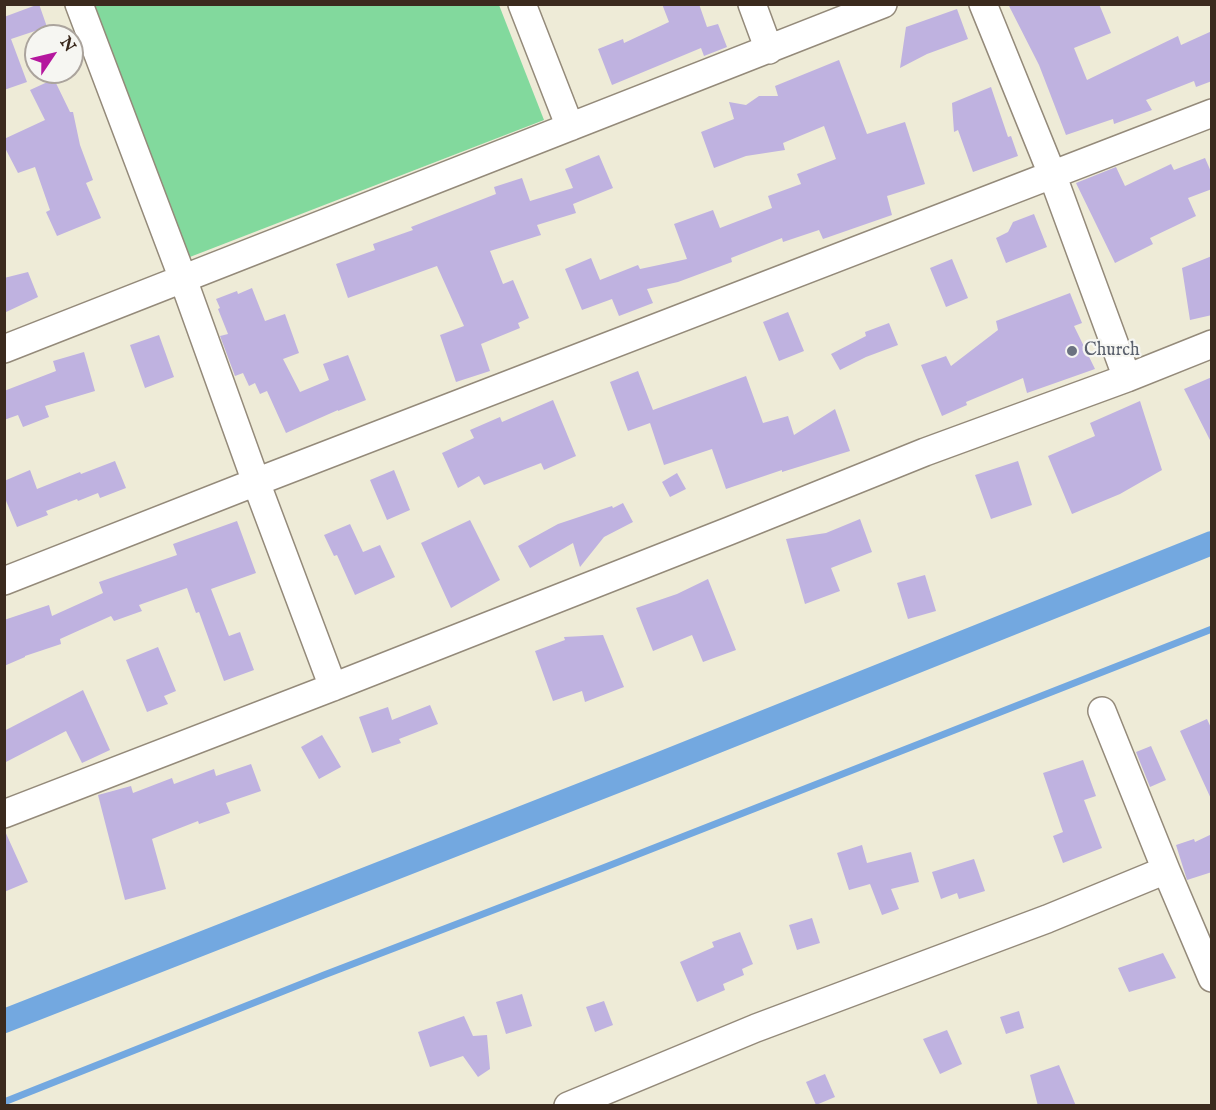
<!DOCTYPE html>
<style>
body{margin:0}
#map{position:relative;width:1216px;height:1110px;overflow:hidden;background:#eeebd7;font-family:"IM FELL English",serif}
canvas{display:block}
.frame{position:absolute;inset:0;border:6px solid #3b2a1e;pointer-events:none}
.north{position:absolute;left:24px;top:24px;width:60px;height:60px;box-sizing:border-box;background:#f6f6f2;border:2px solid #aba49d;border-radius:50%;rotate:55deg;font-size:16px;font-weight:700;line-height:24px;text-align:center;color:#3b2a1e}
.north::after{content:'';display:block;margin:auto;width:21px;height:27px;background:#b5179e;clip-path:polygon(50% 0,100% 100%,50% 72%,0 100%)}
</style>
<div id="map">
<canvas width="1216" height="1110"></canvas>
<div class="frame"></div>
<div class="north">N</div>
</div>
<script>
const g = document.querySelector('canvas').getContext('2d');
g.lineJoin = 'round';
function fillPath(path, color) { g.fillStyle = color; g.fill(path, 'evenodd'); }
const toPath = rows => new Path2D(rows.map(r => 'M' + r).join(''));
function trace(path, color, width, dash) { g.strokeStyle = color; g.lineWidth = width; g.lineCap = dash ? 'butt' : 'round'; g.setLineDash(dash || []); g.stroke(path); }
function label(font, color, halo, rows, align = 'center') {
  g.font = font + ' "IM FELL English",serif'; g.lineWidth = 4.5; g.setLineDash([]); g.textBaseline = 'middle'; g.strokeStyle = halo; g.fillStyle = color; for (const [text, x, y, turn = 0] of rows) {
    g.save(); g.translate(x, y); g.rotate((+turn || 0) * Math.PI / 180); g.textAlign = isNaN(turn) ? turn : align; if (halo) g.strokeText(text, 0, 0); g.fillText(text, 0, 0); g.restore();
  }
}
const green = toPath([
 [77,5,499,5,544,120,177,262]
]);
const stream = toPath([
 [4,1102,324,975,603,868,1212,629]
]);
const canal = toPath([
 [4,1021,660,764,1212,543]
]);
const building = toPath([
 [39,4,47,27,11,39,27,82,4,90,4,17],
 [662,4,699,4,707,27,718,24,727,47,704,56,701,48,612,85,598,49,623,39,624,43,669,22],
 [1008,4,1099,4,1111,33,1074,48,1087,80,1178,36,1181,45,1212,31,1212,81,1196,87,1194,81,1146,100,1152,110,1114,124,1113,119,1066,135,1039,65],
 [957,9,968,39,927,54,900,68,906,27],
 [839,60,867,134,905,122,925,184,887,196,892,215,823,239,819,230,783,242,782,238,731,258,732,262,678,282,647,289,653,303,619,316,612,299,582,310,565,269,591,258,600,280,638,265,640,269,687,259,674,224,713,210,720,228,772,208,768,196,801,184,797,174,836,159,824,126,783,143,785,150,746,156,714,168,701,132,734,119,729,102,746,105,759,96,778,96,775,86],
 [54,79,70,112,73,112,80,145,93,180,86,183,101,218,57,236,46,212,50,210,35,167,18,173,4,146,4,139,45,120,30,90],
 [991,87,1008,137,1011,136,1018,156,973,172,958,130,954,132,952,103],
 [599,155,613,188,573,204,576,213,537,225,541,235,490,251,503,284,513,280,529,318,518,323,520,328,481,344,490,371,456,382,440,335,464,326,437,266,348,298,336,264,375,250,373,244,413,230,411,227,496,194,494,187,522,178,530,201,573,188,565,169],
 [1205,158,1212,174,1212,189,1188,198,1196,216,1150,238,1153,244,1115,263,1076,183,1116,167,1125,186,1171,164,1174,170],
 [1034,214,1047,247,1006,263,996,238,1008,232,1013,222],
 [1212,256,1212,315,1190,320,1182,268],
 [952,259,968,298,946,307,930,268],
 [28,272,38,297,4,313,4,278],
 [252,288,265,321,285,314,299,353,283,359,300,392,329,380,323,364,348,355,366,400,338,411,338,410,286,433,267,391,260,394,255,383,249,386,243,373,235,376,220,336,228,334,218,309,220,308,216,299,237,291,238,294],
 [1070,293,1082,323,1074,326,1095,369,1027,393,1023,378,966,402,967,405,942,416,921,365,946,356,951,366,998,330,996,321],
 [788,312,804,351,779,361,763,322],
 [889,323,898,345,866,357,840,370,831,354,866,336,865,332],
 [159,335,174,377,145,388,130,345],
 [84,352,95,391,45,406,49,417,23,427,18,415,4,420,4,391,56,371,53,361],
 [638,371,653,410,746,376,763,423,788,416,794,435,835,409,850,451,782,472,782,470,726,489,712,449,664,465,650,423,628,431,610,382],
 [1212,377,1212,444,1184,389],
 [553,400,576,456,544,470,541,463,484,485,479,476,458,488,442,453,474,438,470,430,500,417,502,422],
 [1140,401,1162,470,1120,494,1072,514,1048,456,1095,436,1090,423],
 [115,461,126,488,100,498,98,493,78,501,77,499,46,511,48,515,17,527,4,496,4,481,30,470,37,489,80,472,81,474],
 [1018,461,1032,505,991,519,975,475],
 [394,470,410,510,387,520,370,480],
 [677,473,686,489,670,497,662,482],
 [623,503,633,522,604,537,580,567,573,543,530,568,518,546,558,524,612,506,613,508],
 [860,519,872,552,831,568,840,591,805,604,786,539,826,533],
 [470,520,500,580,451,608,421,543],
 [237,521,256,573,211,589,229,636,240,632,254,670,224,681,199,612,196,613,187,588,139,605,142,611,114,621,111,616,60,639,61,644,25,656,25,657,4,666,4,620,49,605,52,616,103,593,99,582,177,555,173,544],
 [350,524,363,552,380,545,395,577,355,595,337,555,334,556,324,535],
 [925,575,936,611,908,619,897,583],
 [708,579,736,650,703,662,692,635,653,651,636,608,677,594],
 [603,635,624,687,585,702,582,691,553,701,535,651,565,640,564,637],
 [158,647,176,691,164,696,168,704,147,712,126,660],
 [83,690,110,750,82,763,66,731,4,763,4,731],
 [430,705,438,724,399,739,401,743,372,753,359,717,388,707,392,720],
 [1207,719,1212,730,1212,801,1180,731],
 [322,735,341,767,319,779,301,747],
 [1151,746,1166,780,1150,787,1136,752],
 [1083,760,1096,796,1084,800,1102,848,1063,863,1053,836,1063,832,1043,773],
 [251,764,261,791,226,803,230,813,199,824,198,821,152,839,166,889,125,900,98,795,131,786,133,793,172,778,174,784,214,769,216,776],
 [4,829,28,882,4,892],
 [1212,834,1212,872,1187,880,1176,845,1194,839,1195,842],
 [862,845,867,863,911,852,919,882,891,889,899,909,882,915,870,884,849,890,837,853],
 [974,859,985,891,959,899,957,893,941,899,932,872],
 [812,918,820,943,797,950,789,925],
 [740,932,753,964,742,969,744,975,723,984,725,990,697,1002,680,962,714,947,712,942],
 [1163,953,1176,978,1129,992,1118,968],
 [522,994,532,1026,506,1034,496,1002],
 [604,1001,613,1025,595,1032,586,1007],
 [1019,1011,1024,1028,1006,1034,1000,1017],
 [464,1016,473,1036,487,1035,490,1069,478,1077,463,1056,430,1067,418,1032],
 [947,1030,962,1064,940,1074,923,1039],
 [1059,1065,1076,1106,1038,1106,1030,1075],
 [825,1074,835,1097,816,1105,806,1082]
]);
const street = toPath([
 [79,4,183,279,256,482,333,687],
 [522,4,570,127],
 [752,4,769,50],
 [983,4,1052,174,1127,378],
 [4,349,883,4],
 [4,581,256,482,1212,113],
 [1102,711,1166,870,1212,978],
 [4,814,333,687,729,531,925,452,1127,378,1212,344],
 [568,1106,756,1028,1047,919,1166,870]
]);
const markers = [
 [1072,351,6,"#6b7280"]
];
const worshipNames = [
 ["Church",1084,351]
];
fillPath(green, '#82d99d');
trace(stream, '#73a8e0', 7);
trace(canal, '#73a8e0', 24);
fillPath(building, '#bfb2e0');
trace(street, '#948a7a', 30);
trace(street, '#fff', 27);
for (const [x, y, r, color] of markers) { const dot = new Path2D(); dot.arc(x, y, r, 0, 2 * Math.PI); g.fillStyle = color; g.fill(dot); trace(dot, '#f6f6f2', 2); }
label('18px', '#5b616d', '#f6f6f2', worshipNames, 'left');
</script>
